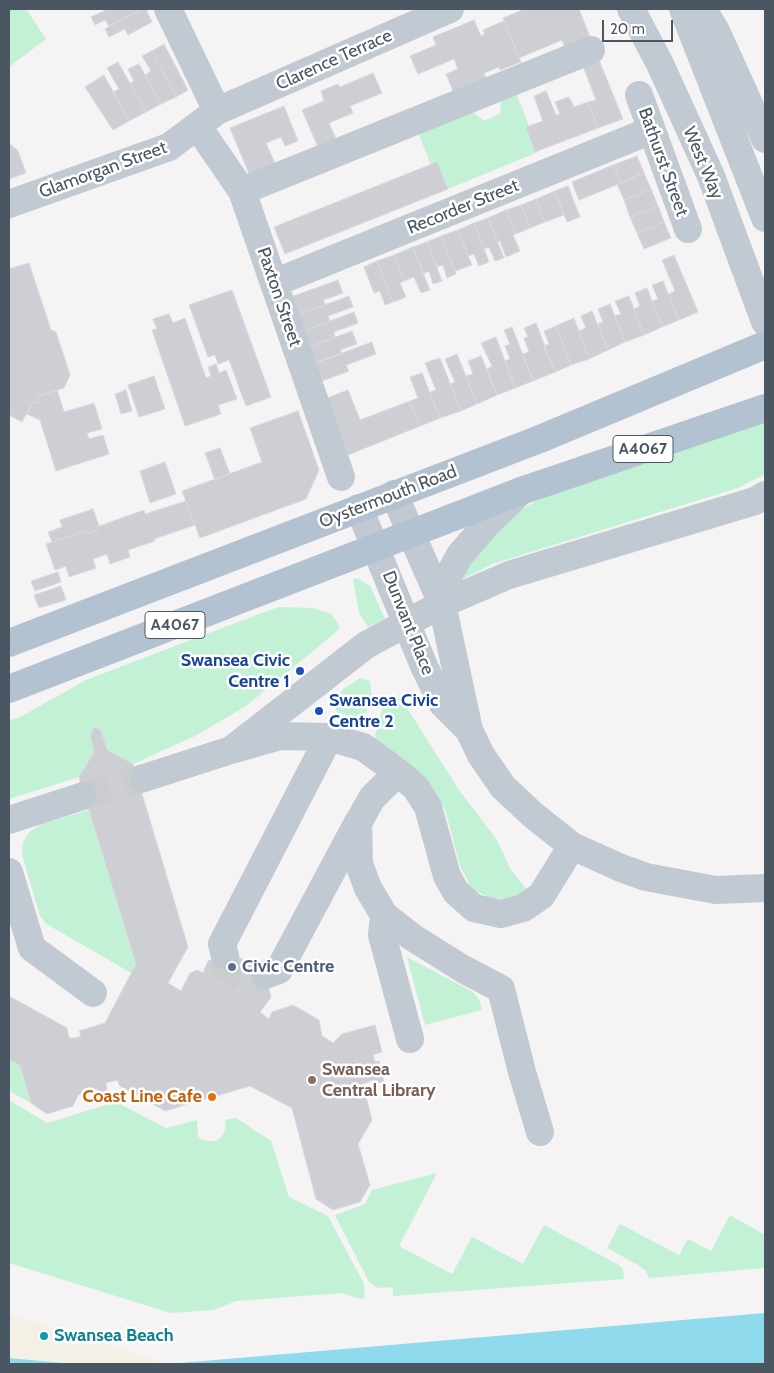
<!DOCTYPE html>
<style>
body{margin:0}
#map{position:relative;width:774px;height:1373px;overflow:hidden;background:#f5f3f3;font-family:Cabin,sans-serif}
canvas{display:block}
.frame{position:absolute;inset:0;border:10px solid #4a5661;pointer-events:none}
.scale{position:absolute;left:602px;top:20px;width:71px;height:22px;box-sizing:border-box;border:2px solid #4a5661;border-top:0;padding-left:6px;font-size:15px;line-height:18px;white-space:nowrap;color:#4a5661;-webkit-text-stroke:4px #fff;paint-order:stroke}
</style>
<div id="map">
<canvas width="774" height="1373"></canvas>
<div class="frame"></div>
<div class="scale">20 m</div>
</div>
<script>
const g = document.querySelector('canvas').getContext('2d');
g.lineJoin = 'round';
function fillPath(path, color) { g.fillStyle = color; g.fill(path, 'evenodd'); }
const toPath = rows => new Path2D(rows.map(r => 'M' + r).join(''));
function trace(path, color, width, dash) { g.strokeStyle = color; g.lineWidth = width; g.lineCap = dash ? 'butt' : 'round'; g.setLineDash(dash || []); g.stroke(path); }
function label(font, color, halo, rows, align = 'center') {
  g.font = font + ' Cabin,sans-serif'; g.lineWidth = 5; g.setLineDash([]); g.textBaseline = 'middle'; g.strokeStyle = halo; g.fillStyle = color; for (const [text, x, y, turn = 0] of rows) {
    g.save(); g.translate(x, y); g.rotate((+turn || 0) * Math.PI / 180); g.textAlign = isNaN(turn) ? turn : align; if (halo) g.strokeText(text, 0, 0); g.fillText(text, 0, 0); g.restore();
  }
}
const green = toPath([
 [9,9,26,9,46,39,9,67],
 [515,90,529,126,526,127,536,153,448,189,437,163,431,165,416,127,470,110,484,121,500,114,501,101],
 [765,418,765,474,738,488,492,564,463,579,468,565,492,536,519,511,551,492],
 [357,578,370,586,385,619,368,627,359,613,353,579],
 [279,607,313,608,331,614,338,623,339,628,335,633,246,706,197,735,133,764,107,750,101,730,94,727,90,735,94,752,79,777,9,799,9,721,22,716,86,680,259,614],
 [360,678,370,681,372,700,365,714,354,718,337,712,334,702,342,690],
 [392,696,402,700,459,790,497,840,511,870,527,890,510,899,490,898,472,889,460,866,445,809,422,776,405,759,374,739,385,700],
 [89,810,136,964,131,973,45,923,40,916,22,855,23,842,29,832,42,824],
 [407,957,473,992,479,999,482,1010,425,1025],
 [9,1060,20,1065,31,1103,9,1091],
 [9,1100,47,1123,116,1102,166,1128,197,1120,198,1136,202,1140,208,1141,216,1141,222,1136,226,1129,225,1120,236,1118,271,1141,289,1197,328,1216,364,1284,365,1298,360,1299,343,1293,236,1301,214,1310,171,1313,9,1263],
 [437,1173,399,1246,452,1274,472,1237,523,1264,544,1225,619,1265,623,1269,624,1279,393,1296,393,1287,378,1288,369,1282,335,1215,365,1204,372,1190],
 [730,1215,765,1235,765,1268,649,1278,646,1271,638,1265,607,1248,620,1224,679,1255,688,1239,711,1251]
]);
const sand = toPath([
 [9,1314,168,1364,73,1364,9,1358]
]);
const water = toPath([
 [765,1313,765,1364,162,1364,168,1364],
 [9,1358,73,1364,9,1364]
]);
const building = toPath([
 [108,9,142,9,109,26,105,20,95,25,91,17,108,9],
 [142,9,146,9,152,22,128,35,125,29,109,37,105,29,142,9],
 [525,9,579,9,590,37,565,47,562,40,519,58,503,18,525,9],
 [474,20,481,36,485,34,483,30,504,21,521,62,500,70,499,67,484,73,486,78,453,91,446,74,458,69,454,59,418,74,410,56,436,45,433,37,474,20],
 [164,44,188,90,176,97,152,51,164,44],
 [152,51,176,97,161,104,145,75,151,71,142,56,152,51],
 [599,60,623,119,598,128,588,102,596,100,583,66,599,60],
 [118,62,146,112,129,121,113,92,119,89,107,68,118,62],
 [139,64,161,104,146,112,130,83,134,81,128,69,139,64],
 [373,73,382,93,350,106,353,113,329,123,336,139,318,147,302,110,324,101,321,91,338,84,340,87,373,73],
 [104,75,129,121,113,130,85,87,104,75],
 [546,91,556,115,560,114,555,102,569,97,574,107,588,102,598,128,535,152,526,127,543,121,534,96,546,91],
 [284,106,298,141,285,146,281,137,266,143,276,166,250,176,230,128,284,106],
 [9,143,18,151,26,173,9,179,9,143],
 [637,156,644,173,621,183,613,165,637,156],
 [437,162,448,189,285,254,274,227,437,162],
 [613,165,621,183,579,200,572,182,613,165],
 [644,173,651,189,624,200,617,184,644,173],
 [568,186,580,217,567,222,555,191,568,186],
 [651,189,658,206,630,217,624,200,651,189],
 [555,191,564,215,545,222,536,199,555,191],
 [536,199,545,222,530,228,521,205,536,199],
 [521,205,530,228,516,234,506,210,521,205],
 [658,206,664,222,637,233,630,217,658,206],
 [506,210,516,234,513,235,520,251,506,257,500,241,498,242,488,218,506,210],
 [488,218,504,258,495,261,489,247,484,249,474,223,488,218],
 [664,222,671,238,644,249,637,233,664,222],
 [474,223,489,262,479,266,474,254,468,256,458,230,474,223],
 [458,230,472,265,455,271,441,236,458,230],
 [441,236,456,274,447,278,443,265,437,267,427,242,441,236],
 [427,242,442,281,433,284,429,271,423,274,413,247,427,242],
 [413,247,430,290,421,293,414,277,404,281,394,255,413,247],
 [394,255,404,281,400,283,406,297,393,302,377,261,394,255],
 [674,255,698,312,679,320,669,294,675,291,662,260,674,255],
 [377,261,393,302,385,305,380,291,374,293,364,267,377,261],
 [29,263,51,330,56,332,70,375,64,388,36,397,38,402,32,403,22,422,9,415,9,269,29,263],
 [338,280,343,293,323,300,326,305,298,315,291,297,338,280],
 [663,281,679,320,662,327,652,301,658,299,652,285,663,281],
 [647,288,662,327,644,335,634,309,640,306,635,293,647,288],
 [232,290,271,397,246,406,229,360,218,364,215,355,208,357,189,305,232,290],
 [349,296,353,307,328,316,330,321,303,331,298,315,349,296],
 [629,296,644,335,625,342,615,316,621,314,615,301,629,296],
 [610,304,625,342,608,350,598,324,603,322,598,309,610,304],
 [592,311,608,350,589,359,579,331,586,328,581,316,592,311],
 [354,312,358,323,334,332,335,337,309,347,303,331,354,312],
 [169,314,173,323,185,318,206,378,211,376,208,367,216,364,219,373,226,370,237,399,218,405,221,414,185,426,152,330,157,329,153,319,169,314],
 [574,318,589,359,571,365,556,326,574,318],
 [536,323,555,372,533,381,523,354,529,352,524,338,528,337,524,328,536,323],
 [556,326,571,365,555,372,544,346,549,344,544,331,556,326],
 [512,327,533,381,515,388,505,361,510,359,505,346,510,344,504,330,512,327],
 [352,331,357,344,340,350,342,354,315,363,309,347,352,331],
 [496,337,515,388,497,395,487,369,492,366,481,343,496,337],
 [372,342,376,354,346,365,349,371,322,381,315,363,372,342],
 [457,354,477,404,461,411,450,384,455,382,445,359,457,354],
 [481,356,497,395,477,404,466,376,473,374,468,361,481,356],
 [440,358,461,411,440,418,430,392,436,390,425,363,440,358],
 [422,373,440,418,420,426,410,401,418,398,410,377,422,373],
 [154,376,165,409,139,417,128,385,154,376],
 [57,390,64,412,94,403,102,429,87,433,89,439,103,435,109,454,56,471,40,420,27,414,32,403,38,402,36,397,57,390],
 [126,390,132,411,121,414,115,394,126,390],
 [348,390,360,420,410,401,420,426,348,455,327,398,348,390],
 [298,411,319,470,306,499,200,538,182,491,262,462,250,428,298,411],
 [220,448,230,474,215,480,205,453,220,448],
 [165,462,176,494,150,503,140,471,165,462],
 [186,501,195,525,154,539,155,541,128,550,130,557,110,564,107,554,93,559,96,568,69,577,66,566,55,570,46,544,84,531,85,534,98,530,97,527,144,510,145,514,186,501],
 [93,509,99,526,97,527,98,530,85,534,84,531,52,542,48,532,62,527,60,520,93,509],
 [58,572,61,582,35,591,31,581,58,572],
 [61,586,66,600,39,608,34,595,61,586],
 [94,727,101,730,107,750,133,764,188,947,168,983,181,991,190,973,197,970,203,973,208,961,232,954,264,970,271,997,260,1012,269,1019,272,1012,293,1005,319,1020,322,1036,333,1043,342,1034,375,1025,382,1052,373,1055,375,1062,379,1061,384,1082,374,1084,373,1080,363,1084,372,1120,358,1144,370,1185,360,1202,333,1210,316,1199,292,1108,250,1086,165,1111,120,1086,117,1080,106,1083,107,1092,100,1095,97,1089,78,1095,73,1106,47,1114,31,1103,20,1065,9,1060,9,996,67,1028,69,1038,75,1038,81,1036,79,1031,105,1023,136,964,79,777,94,752,90,735,94,727]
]);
const minorTunnel = toPath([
 [83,796,144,778],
 [225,956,226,967,237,975,252,980,265,975]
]);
const minor = toPath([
 [168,9,217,111],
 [631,9,660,64,711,176,765,322],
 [683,9,765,218],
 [703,9,716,31,765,139],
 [639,95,688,229],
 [198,127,242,191,341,477],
 [242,191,591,50],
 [9,204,169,147,217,111,450,9],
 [274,283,652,130],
 [394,494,442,604,469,730,481,755,503,787,533,815,572,846,621,868,646,877,716,890,765,888],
 [359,508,424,666,442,703,469,730],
 [442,604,450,573,460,555,486,525,521,491],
 [231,750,366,645,442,604,509,575,755,501,765,495],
 [398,772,372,798,358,823,359,864,368,888,384,915,412,937,463,969,501,989,522,1072,540,1132],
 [144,778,231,750,280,736,329,737,363,747,398,772,416,788,428,807,447,876,456,892,474,908,501,914,523,908,541,896,572,846],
 [9,820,83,796],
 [9,872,32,948,93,993],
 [384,915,382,935,410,1039],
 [225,956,222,944,329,737],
 [265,975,279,970,357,824]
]);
const major = toPath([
 [9,643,540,439,765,345],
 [9,689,521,491,765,408]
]);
const markers = [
 [300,671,5,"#1a4fb4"],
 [319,711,5,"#1a4fb4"],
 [232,967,5,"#5c6f8a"],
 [312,1080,5,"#8d6e63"],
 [212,1097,5,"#e8710a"],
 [44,1336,5,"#0f9aa8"]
];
const shields = [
 [643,449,60],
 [175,625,60]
];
const shieldNames = [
 ["A4067",643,449],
 ["A4067",175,625]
];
const streetNames = [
 ["Clarence Terrace",334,60,-24],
 ["Bathurst Street",663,162,70],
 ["West Way",703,163,67],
 ["Glamorgan Street",103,170,-20],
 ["Recorder Street",463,207,-22],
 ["Paxton Street",279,297,71],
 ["Oystermouth Road",388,497,-21],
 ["Dunvant Place",408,623,68]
];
const transitNames = [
 ["Swansea Civic",290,661],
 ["Centre 1",290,682],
 ["Swansea Civic",329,701,"left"],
 ["Centre 2",329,722,"left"]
];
const serviceNames = [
 ["Civic Centre",242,967]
];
const educationNames = [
 ["Swansea",322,1070],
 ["Central Library",322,1091]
];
const foodNames = [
 ["Coast Line Cafe",202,1097]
];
const cultureNames = [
 ["Swansea Beach",54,1336]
];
fillPath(green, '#c3f1d5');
fillPath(sand, '#f5f0e5');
fillPath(water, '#90daee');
fillPath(building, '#cdcfd5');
trace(building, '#d7d9de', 1);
trace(minorTunnel, '#caccce', 28, [28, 14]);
trace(minor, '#c1cad2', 28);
trace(major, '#b3c2d1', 28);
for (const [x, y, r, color] of markers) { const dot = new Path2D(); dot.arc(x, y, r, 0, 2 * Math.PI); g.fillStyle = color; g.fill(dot); trace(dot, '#fff', 2); }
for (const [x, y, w] of shields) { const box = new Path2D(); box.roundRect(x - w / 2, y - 13.5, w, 27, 4); g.fillStyle = '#fff'; g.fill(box); trace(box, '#4a5661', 1); }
label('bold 16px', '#4a5661', null, shieldNames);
label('18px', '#4a5661', '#fff', streetNames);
label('bold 18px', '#164399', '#fff', transitNames, 'right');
label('bold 18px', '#4e5e75', '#fff', serviceNames, 'left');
label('bold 18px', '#785e54', '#fff', educationNames, 'left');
label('bold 18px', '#c56008', '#fff', foodNames, 'right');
label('bold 18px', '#0d838f', '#fff', cultureNames, 'left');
</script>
